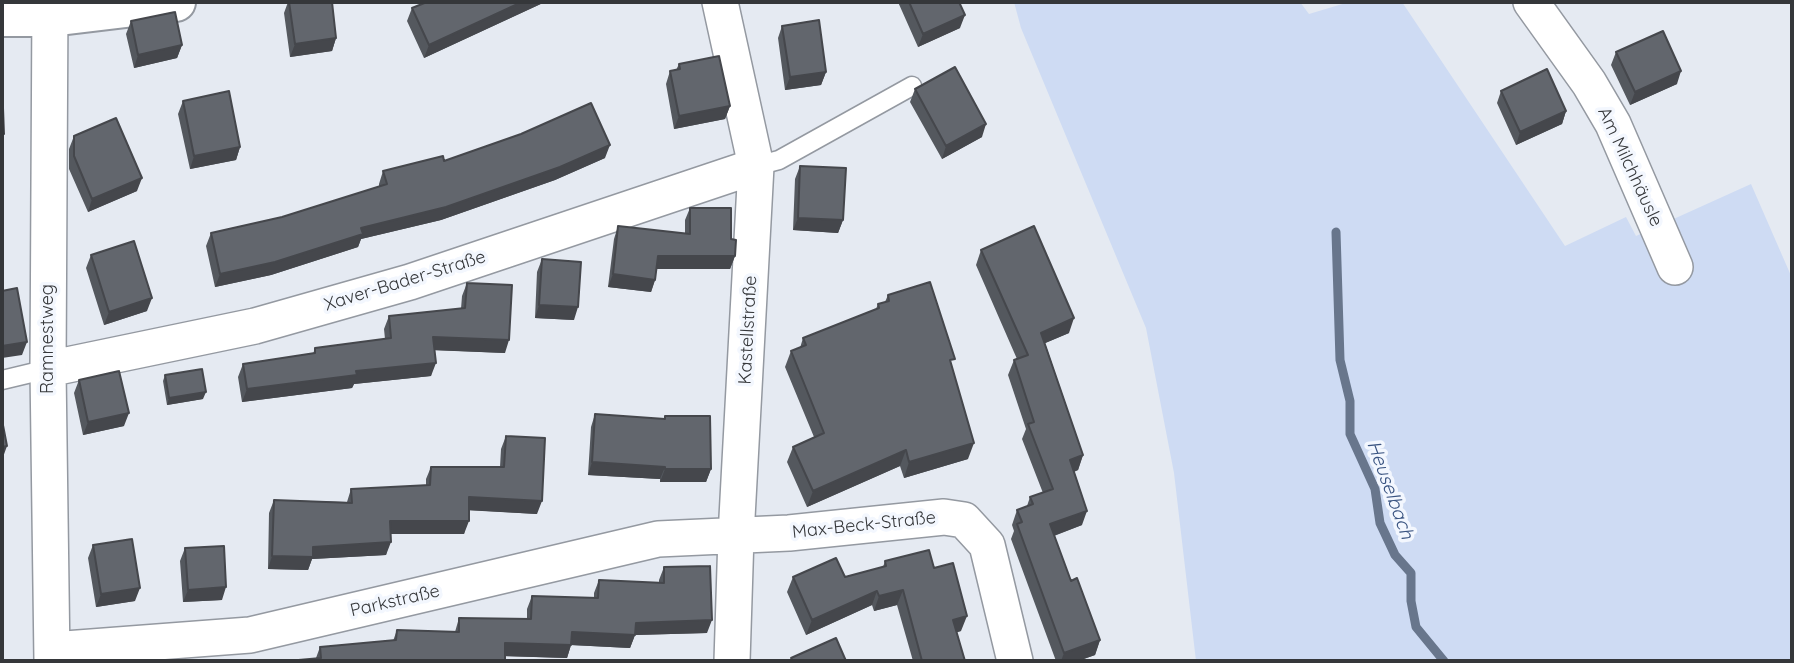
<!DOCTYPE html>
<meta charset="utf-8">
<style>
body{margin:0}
#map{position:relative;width:1794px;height:663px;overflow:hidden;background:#e5eaf2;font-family:Quicksand,sans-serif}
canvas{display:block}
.frame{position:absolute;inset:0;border:4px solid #35373a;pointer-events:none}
</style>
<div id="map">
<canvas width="1794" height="663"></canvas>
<div class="frame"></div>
</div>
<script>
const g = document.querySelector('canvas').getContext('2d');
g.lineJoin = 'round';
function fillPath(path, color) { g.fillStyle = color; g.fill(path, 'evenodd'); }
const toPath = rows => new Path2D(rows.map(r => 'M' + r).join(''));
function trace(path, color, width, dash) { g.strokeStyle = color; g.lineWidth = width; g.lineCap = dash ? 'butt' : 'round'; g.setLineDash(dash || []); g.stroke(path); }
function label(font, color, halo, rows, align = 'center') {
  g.font = font + ' Quicksand,sans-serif'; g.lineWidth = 7; g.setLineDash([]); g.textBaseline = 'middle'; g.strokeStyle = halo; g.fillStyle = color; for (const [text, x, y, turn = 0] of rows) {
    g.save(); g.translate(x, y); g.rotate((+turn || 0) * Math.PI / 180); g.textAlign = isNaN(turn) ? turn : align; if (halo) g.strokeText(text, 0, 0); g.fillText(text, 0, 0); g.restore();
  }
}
const green = toPath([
 [1014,2,1300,2,1309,14,1349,2,1402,2,1565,246,1626,217,1636,236,1751,184,1792,278,1792,661,1196,661,1174,473,1146,328,1021,28]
]);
const stream = toPath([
 [1336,232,1340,360,1350,401,1350,434,1375,489,1380,523,1395,555,1411,573,1411,601,1416,627,1444,661]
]);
const lane = toPath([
 [756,166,779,160,912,86],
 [2,380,48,369]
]);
const street = toPath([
 [50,2,48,369,52,661],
 [720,2,756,166,736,536,732,661],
 [1531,2,1589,83,1613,124,1675,267],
 [48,369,255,326,410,282,756,166],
 [52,650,250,635,658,539,789,533,944,517,964,520,987,545,1015,661]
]);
const secondary = toPath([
 [2,17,51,17,176,2]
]);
const wall = toPath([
 [288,2,332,2,336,38,332,51,290,57,284,13],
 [427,2,545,2,424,58,407,21,412,8],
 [898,2,959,2,960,28,918,47],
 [131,21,182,45,177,58,134,68,126,34],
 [782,26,826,72,821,85,785,90,778,38],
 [1616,52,1677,84,1630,105,1611,65],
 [679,64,730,106,725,119,674,129,666,84,670,71,676,70],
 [915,89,982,137,942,159,910,102],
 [1501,91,1566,111,1562,124,1516,145,1497,103],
 [183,101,240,147,236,160,190,169,178,114],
 [74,136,137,191,88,212,69,169,69,149],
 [605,158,555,180,441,220,361,239,358,247,271,275,215,287,206,246,211,233,282,217,379,187,379,184,383,171,444,161],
 [800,166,843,220,838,233,793,230,795,179],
 [690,208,731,239,735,256,730,269,656,269,655,280,651,292,608,287,614,239,618,226,685,234,685,220],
 [981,250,1069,333,1045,343,1083,455,1078,470,1074,472,1082,525,1054,536,1071,581,1100,640,1095,655,1078,661,1056,661,1011,539,1014,531,1012,525,1017,510,1027,506,1030,497,1043,493,1022,439,1026,429,1008,375,1014,360,1017,359,976,265],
 [91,255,147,311,104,325,86,268],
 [542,259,574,320,535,318,537,272],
 [467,283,505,353,435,350,431,376,354,384,352,388,242,402,238,377,243,364,313,354,315,348,385,339,384,329,389,316,461,309,462,296],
 [888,295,952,367,968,459,904,478,900,466,807,507,787,462,793,447,814,437,785,367,791,351,800,348,803,338,876,309,878,304,885,302],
 [165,375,203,399,167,405,163,381],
 [79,380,124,426,83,435,74,393],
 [595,414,664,419,665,416,711,469,706,482,660,482,660,479,588,475,591,427],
 [506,436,537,514,469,510,464,534,391,534,386,555,312,559,308,570,268,569,269,513,274,500,347,502,351,489,426,485,426,479,431,467,500,467,501,449],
 [93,545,135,601,96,607,88,558],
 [185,548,222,600,183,602,180,561],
 [885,561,934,568,961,631,957,632,965,661,913,661,897,605,874,611,872,605,806,635,787,592,793,577,845,577,883,567],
 [664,567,707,633,635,635,630,648,571,645,567,658,505,656,316,658,320,647,393,641,397,630,455,632,459,618,527,619,527,609,532,596,594,598,594,593,599,580,659,583,659,580]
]);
const shadedWall = toPath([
 [522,2,545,2,424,58,429,45],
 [965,15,960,28,918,47,923,34],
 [336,38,332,51,290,57,295,44],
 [182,45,177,58,134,68,138,55],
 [1681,71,1677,84,1630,105,1635,92],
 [826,72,821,85,785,90,790,77],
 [730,106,725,119,674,129,679,116],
 [1566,111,1562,124,1516,145,1520,132],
 [986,124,982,137,942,159,946,146],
 [610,145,605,158,555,180,441,220,361,239,358,247,271,275,215,287,220,274],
 [240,147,236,160,190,169,194,156],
 [142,178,137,191,88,212,92,199],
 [798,218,843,220,838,233,793,230],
 [658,256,735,256,730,269,653,269],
 [613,274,655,280,651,292,608,287],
 [152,298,147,311,104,325,109,312],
 [539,305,578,307,574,320,535,318],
 [1074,318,1069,333,1036,347,1041,333],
 [433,337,509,340,505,353,429,350],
 [27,342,22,355,2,358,2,346],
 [436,363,431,376,354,384,352,388,242,402,247,389,356,371],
 [206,392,203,399,167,405,169,398],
 [129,413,124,426,83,435,88,422],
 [974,443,968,459,904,478,909,462],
 [7,446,2,460,2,447],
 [906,450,900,466,807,507,813,491],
 [1083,455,1078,470,1064,475,1070,460],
 [592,462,665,467,660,479,588,475],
 [665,469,711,469,706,482,660,482],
 [469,497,542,501,537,514,464,510],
 [1087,511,1082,525,1045,539,1050,524],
 [390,521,469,521,464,534,385,534],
 [391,542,386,555,312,559,308,570,268,569,272,556,313,547],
 [226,587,222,600,183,602,188,590],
 [140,588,135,601,96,607,101,594],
 [903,590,897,605,874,611,879,596],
 [877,591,872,605,806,635,812,620],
 [967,616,961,631,948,635,953,620],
 [712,620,707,633,635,635,630,648,571,645,567,658,500,656,505,643,572,632,636,623],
 [1100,640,1095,655,1078,661,1061,661,1064,653]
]);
const building = toPath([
 [289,2,332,2,336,38,295,44,289,2],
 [427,2,522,2,429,45,412,8,427,2],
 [909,2,959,2,965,15,923,34,909,2],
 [175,12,182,45,138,55,131,21,175,12],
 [819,20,826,72,790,77,782,26,819,20],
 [1663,31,1681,71,1635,92,1616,52,1663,31],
 [719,56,730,106,679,116,670,71,680,69,679,64,719,56],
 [955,67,986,124,946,146,915,89,955,67],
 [1547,69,1566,111,1520,132,1501,91,1547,69],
 [2,82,4,134,2,134,2,82],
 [229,91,240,147,194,156,183,101,229,91],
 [591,103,610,145,560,167,446,207,361,228,363,234,275,262,220,274,211,233,282,217,387,184,383,171,443,156,444,161,521,134,591,103],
 [116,118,142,178,92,199,74,156,74,136,116,118],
 [800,166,846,168,843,220,798,218,800,166],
 [690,208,731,208,731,239,736,240,735,256,658,256,655,280,613,274,618,226,690,234,690,208],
 [1034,226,1074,318,1041,333,1083,455,1070,460,1087,511,1050,524,1071,581,1077,578,1100,640,1064,653,1017,524,1022,522,1017,510,1033,504,1030,497,1053,489,1028,424,1034,422,1014,360,1028,355,981,250,1034,226],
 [134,241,152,298,109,312,91,255,134,241],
 [542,259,581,262,578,307,539,305,542,259],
 [930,282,955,359,950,360,974,443,909,462,906,450,813,491,793,447,824,433,791,351,806,345,803,338,879,308,878,304,889,301,888,295,930,282],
 [467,283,512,285,509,340,433,337,436,363,356,371,357,375,247,389,243,364,315,353,315,348,391,338,389,316,465,308,467,283],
 [17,288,27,342,2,346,2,291,17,288],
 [202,369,206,392,169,398,165,375,202,369],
 [119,371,129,413,88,422,79,380,119,371],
 [595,414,665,419,665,416,710,416,711,469,665,469,665,467,592,462,595,414],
 [2,420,7,446,2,447,2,420],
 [506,436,545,438,542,501,469,497,469,521,390,521,391,542,313,547,313,557,272,556,274,500,352,503,351,489,430,485,431,467,504,467,506,436],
 [132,539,140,588,101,594,93,545,132,539],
 [224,546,226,587,188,590,185,548,224,546],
 [929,550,934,568,953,563,967,616,953,620,965,661,922,661,903,590,879,596,877,591,812,620,793,577,836,558,845,577,886,566,885,561,929,550],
 [710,566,712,620,636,623,635,635,572,632,571,645,505,643,505,661,287,661,321,658,320,647,396,640,397,630,459,632,459,618,531,619,532,596,598,598,599,580,664,583,664,567,710,566],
 [836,638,846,661,793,661,791,658,836,638]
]);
const streetNames = [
 ["Am Milchhäusle",1630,167,65],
 ["Xaver-Bader-Straße",405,281,-17],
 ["Kastellstraße",748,330,-87],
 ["Ramnestweg",48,339,-90],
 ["Max-Beck-Straße",864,525,-6],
 ["Parkstraße",395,601,-13]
];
const waterNames = [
 ["Heuselbach",1390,490,70]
];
fillPath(green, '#cedbf3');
trace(stream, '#68768c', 9);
trace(lane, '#9499a1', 21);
trace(street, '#9499a1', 38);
trace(secondary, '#9499a1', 42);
trace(lane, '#fff', 18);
trace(street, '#fff', 35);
trace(secondary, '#fff', 38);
fillPath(wall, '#54585e');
fillPath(shadedWall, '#45474c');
fillPath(building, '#62666d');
trace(building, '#45474c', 2);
label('18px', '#35373a', '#f3f7fe', streetNames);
label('italic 19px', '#395380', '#f3f7fe', waterNames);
</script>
